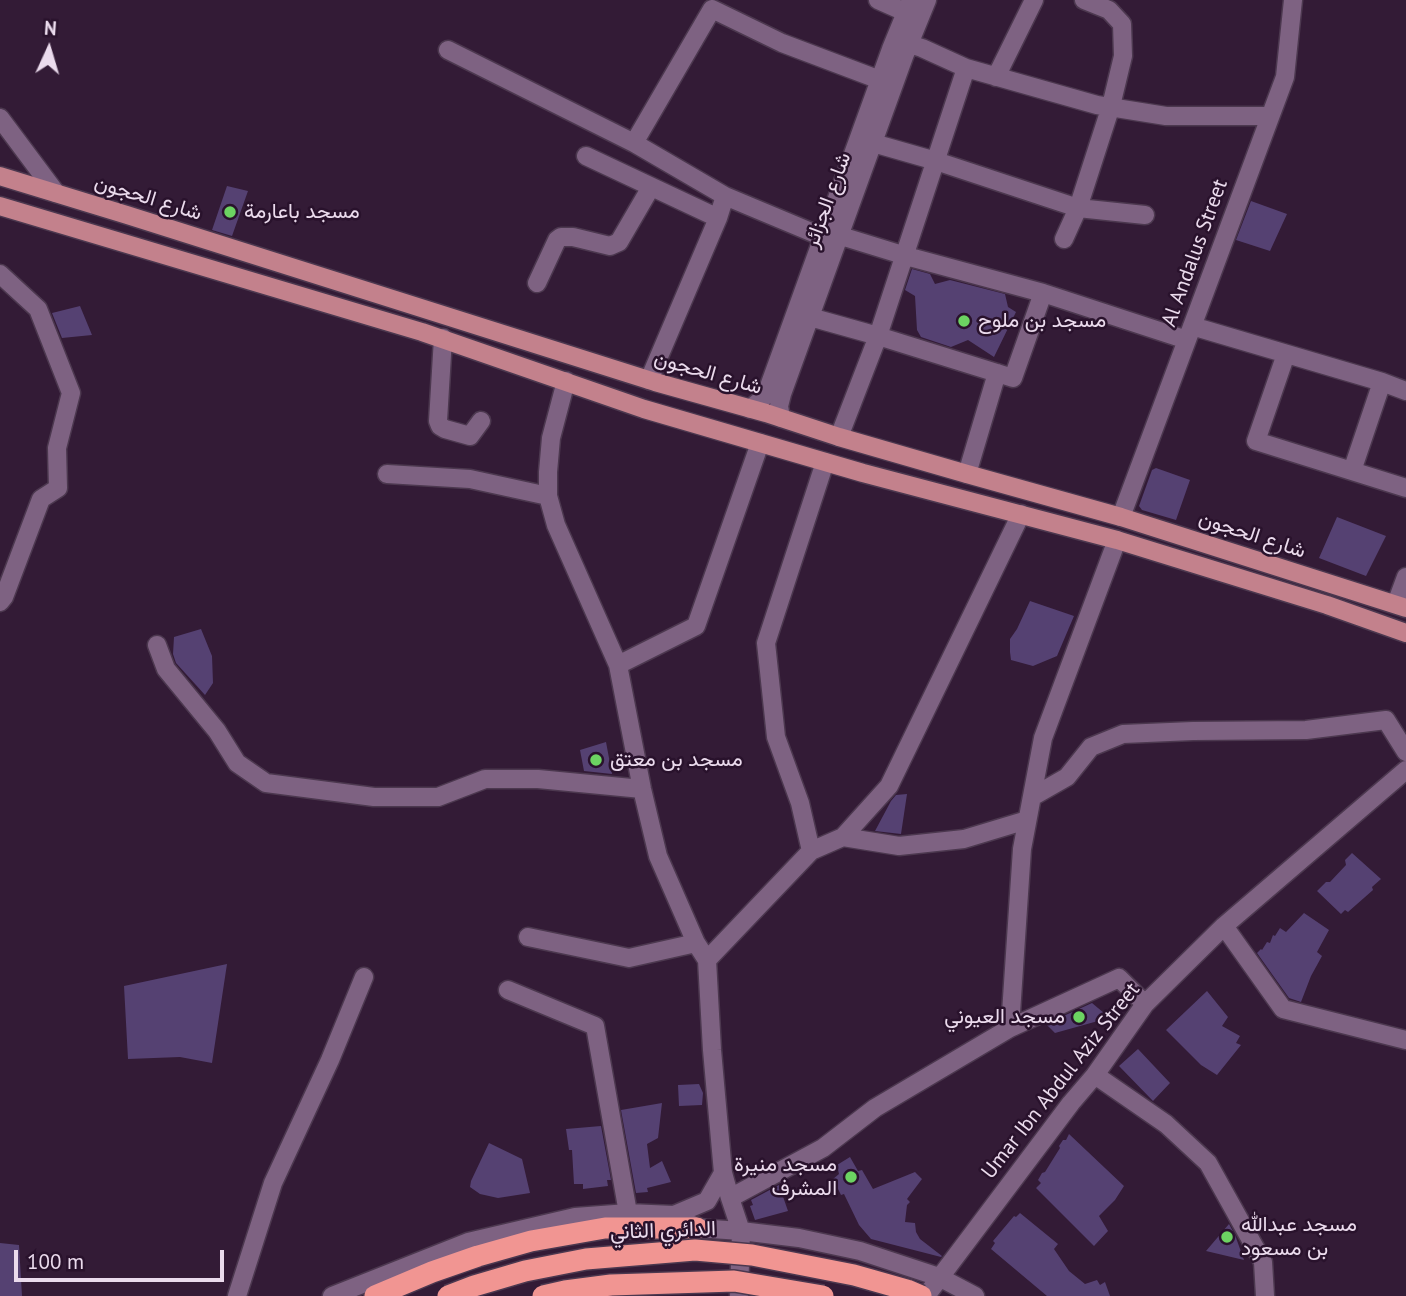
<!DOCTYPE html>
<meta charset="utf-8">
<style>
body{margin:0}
#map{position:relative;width:1406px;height:1296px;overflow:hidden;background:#331b36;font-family:"PT Sans",sans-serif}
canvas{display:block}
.north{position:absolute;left:14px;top:14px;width:70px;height:70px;-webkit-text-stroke:5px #29122c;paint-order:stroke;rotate:4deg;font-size:19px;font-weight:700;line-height:28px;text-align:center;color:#ebdbed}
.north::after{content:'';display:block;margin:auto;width:24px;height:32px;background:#ebdbed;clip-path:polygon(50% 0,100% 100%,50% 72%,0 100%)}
.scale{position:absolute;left:14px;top:1250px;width:210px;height:32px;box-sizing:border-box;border:4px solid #ebdbed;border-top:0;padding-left:9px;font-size:21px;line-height:24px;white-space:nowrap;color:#ebdbed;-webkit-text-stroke:5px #29122c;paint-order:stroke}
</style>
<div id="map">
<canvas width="1406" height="1296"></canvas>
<div class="north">N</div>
<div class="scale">100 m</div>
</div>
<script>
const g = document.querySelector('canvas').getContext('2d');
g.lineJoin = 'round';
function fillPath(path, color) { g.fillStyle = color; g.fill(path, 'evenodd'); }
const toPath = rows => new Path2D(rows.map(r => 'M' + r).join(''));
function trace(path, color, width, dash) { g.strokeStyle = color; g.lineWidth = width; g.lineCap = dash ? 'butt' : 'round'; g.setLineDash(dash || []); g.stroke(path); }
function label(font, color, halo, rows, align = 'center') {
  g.font = font + ' "PT Sans",Vazirmatn,sans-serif'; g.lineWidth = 5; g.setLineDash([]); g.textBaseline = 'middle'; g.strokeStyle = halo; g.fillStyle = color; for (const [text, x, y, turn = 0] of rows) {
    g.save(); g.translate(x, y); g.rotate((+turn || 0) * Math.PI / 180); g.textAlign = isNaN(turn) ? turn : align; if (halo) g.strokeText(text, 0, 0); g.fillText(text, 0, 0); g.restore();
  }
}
const building = toPath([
 [227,186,248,191,232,236,212,230],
 [1251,201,1287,214,1270,251,1236,240],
 [912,269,930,274,935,284,950,280,1005,294,1008,307,1016,312,994,357,968,340,951,347,921,337,917,330,915,296,905,290],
 [80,306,92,335,62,338,52,313],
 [1156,468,1190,480,1176,520,1142,510,1139,506,1152,470],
 [1337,517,1386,536,1366,576,1319,558],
 [1030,601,1074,616,1057,656,1033,666,1011,660,1010,652,1010,639,1017,629],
 [201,629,212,656,213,683,205,695,176,663,173,654,174,637],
 [606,742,612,774,584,771,580,750],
 [907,794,901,834,875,831,891,801,896,795],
 [1352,853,1381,879,1372,887,1373,890,1348,912,1345,910,1341,914,1317,891,1326,882,1330,882,1346,865,1345,860],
 [1304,913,1329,930,1317,952,1322,956,1311,976,1301,1002,1289,998,1257,953,1261,949,1262,950,1267,942,1270,943,1273,935,1275,936,1280,928,1286,932],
 [227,964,212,1063,180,1057,128,1059,124,986],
 [1207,991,1228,1017,1222,1026,1240,1036,1236,1043,1241,1045,1217,1075,1201,1065,1166,1030],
 [1092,1003,1104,1013,1098,1021,1055,1033,1046,1024],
 [1138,1049,1170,1083,1153,1101,1119,1066],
 [699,1084,703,1093,702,1105,679,1106,678,1085],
 [662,1103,658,1138,647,1144,650,1168,662,1161,671,1182,647,1188,648,1192,636,1193,621,1110],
 [601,1126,611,1180,607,1180,608,1186,583,1189,583,1184,574,1184,572,1150,569,1150,566,1129],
 [1069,1134,1124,1186,1115,1200,1099,1216,1108,1231,1094,1246,1036,1188,1041,1183,1038,1180,1042,1173,1045,1172,1060,1148,1059,1146,1063,1140,1066,1140],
 [489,1143,522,1159,530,1193,498,1198,480,1194,470,1187,471,1181],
 [850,1157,858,1171,862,1170,873,1189,915,1172,922,1179,907,1199,910,1202,907,1205,905,1222,915,1223,916,1232,920,1239,942,1256,941,1257,871,1239,859,1225,844,1194,841,1195,833,1179,839,1174,837,1165],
 [779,1185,788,1211,755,1220,750,1206,753,1205,751,1200],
 [1020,1213,1058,1244,1054,1249,1069,1271,1085,1284,1097,1280,1100,1285,1105,1282,1110,1296,1047,1296,991,1249,995,1243,993,1241,1014,1216,1016,1217],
 [1229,1224,1235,1235,1244,1260,1206,1251],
 [0,1243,19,1245,22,1296,0,1296]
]);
const minor = toPath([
 [878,0,905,12],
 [909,44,922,48,966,68,1097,105,1166,116,1270,116],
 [448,50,634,143,725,196,823,237],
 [996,77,1034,0],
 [0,118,56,193],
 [634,143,712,9,782,43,880,80],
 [873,143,936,161,1078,208,1145,215],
 [586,156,718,218],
 [828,232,906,256,1043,293,1187,340],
 [1064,239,1078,208,1111,106,1123,56,1122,24,1109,10,1084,0],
 [0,274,38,309,71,393,57,448,58,488,41,499,4,597,0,602],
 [537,283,557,240,561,237,573,237,610,246,619,242,651,187],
 [810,317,878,336,1013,378,1043,293],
 [1192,326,1382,382,1406,391],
 [443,338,438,421,440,426,445,429,470,436,481,421],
 [1286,354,1256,441,1406,488],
 [649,380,718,218,725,196],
 [566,381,551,438,548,472,548,496,556,525,618,665,642,789,658,856,696,943,707,960,712,1050,723,1173,730,1198,741,1231,739,1296],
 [750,409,763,398,768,389,891,49,911,0],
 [781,418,779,406,782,394,905,54,927,0],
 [839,437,878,336,966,68],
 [1352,471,1382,382],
 [387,474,470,479,548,496],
 [967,474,997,373],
 [1121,517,1285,77,1293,0],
 [1396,604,1406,577],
 [157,645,166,669,217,731,237,763,266,783,374,797,438,797,485,779,538,779,642,789],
 [618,665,696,626,760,443],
 [1032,797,1067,777,1091,747,1123,734,1193,731,1306,730,1386,720,1406,752],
 [843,837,899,846,964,839,1027,820],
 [811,851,843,837,889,786,1021,514],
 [1224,926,1283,1009,1406,1040],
 [528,937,629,958,696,943],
 [707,960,811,851,800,803,776,737,766,643,825,462],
 [508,990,595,1026,628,1213],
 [1010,1028,1022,849,1043,738,1117,540],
 [1095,1075,1166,1124,1208,1163,1263,1262,1265,1296],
 [730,1198,823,1148,875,1108,1010,1028,1119,978,1145,1004],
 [687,1222,697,1228,741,1231,799,1238,860,1251,939,1277,975,1296],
 [237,1296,273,1183,330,1060,364,977],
 [332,1296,468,1242,575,1217,628,1213,674,1215,707,1201,723,1173],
 [926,1296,1071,1103,1095,1075,1145,1004,1224,926,1406,770]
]);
const major = toPath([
 [0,176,127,215,655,382,766,413,839,437,967,474,1121,517,1406,608],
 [0,206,422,332,644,409,863,473,1117,540,1327,605,1406,633]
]);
const highway = toPath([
 [375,1296,432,1272,478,1256,531,1241,605,1228,697,1228]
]);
const highwayBridge = toPath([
 [448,1296,474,1286,525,1271,586,1259,695,1250,752,1255,854,1275,907,1290,921,1296],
 [543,1296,565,1291,611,1285,734,1281,823,1296]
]);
const markers = [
 [230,212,7,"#6cd362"],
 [964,321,7,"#6cd362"],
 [596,760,7,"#6cd362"],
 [1079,1017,7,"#6cd362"],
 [851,1177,7,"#6cd362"],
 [1227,1237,7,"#6cd362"]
];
const streetNames = [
 ["شارع الحجون",148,198,17],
 ["شارع الجزائر",828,200,-70],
 ["Al Andalus Street",1195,253,-70],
 ["شارع الحجون",708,373,16],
 ["شارع الحجون",1252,535,18],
 ["Umar Ibn Abdul Aziz Street",1061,1081,-52],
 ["الدائري الثاني",663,1231,-2]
];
const poiNames = [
 ["مسجد باعارمة",244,212],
 ["مسجد بن ملوح",978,321],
 ["مسجد بن معتق",610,760],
 ["مسجد العيوني",1065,1017,"right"],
 ["مسجد منيرة",837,1165,"right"],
 ["المشرف",837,1189,"right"],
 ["مسجد عبدالله",1241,1225],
 ["بن مسعود",1241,1249]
];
fillPath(building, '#554172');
trace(minor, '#4c384f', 21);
trace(major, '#4c384f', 21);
trace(highway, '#4c384f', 24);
trace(minor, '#7e6282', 18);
trace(major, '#c3818c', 18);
trace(highway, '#f19592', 21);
trace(highwayBridge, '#4c384f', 24, []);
trace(highwayBridge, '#f19592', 21);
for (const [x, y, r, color] of markers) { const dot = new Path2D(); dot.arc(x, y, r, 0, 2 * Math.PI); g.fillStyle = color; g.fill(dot); trace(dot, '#29122c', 2.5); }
label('21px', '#ebdbed', '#29122c', streetNames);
label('21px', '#ebdbed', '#29122c', poiNames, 'left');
</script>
